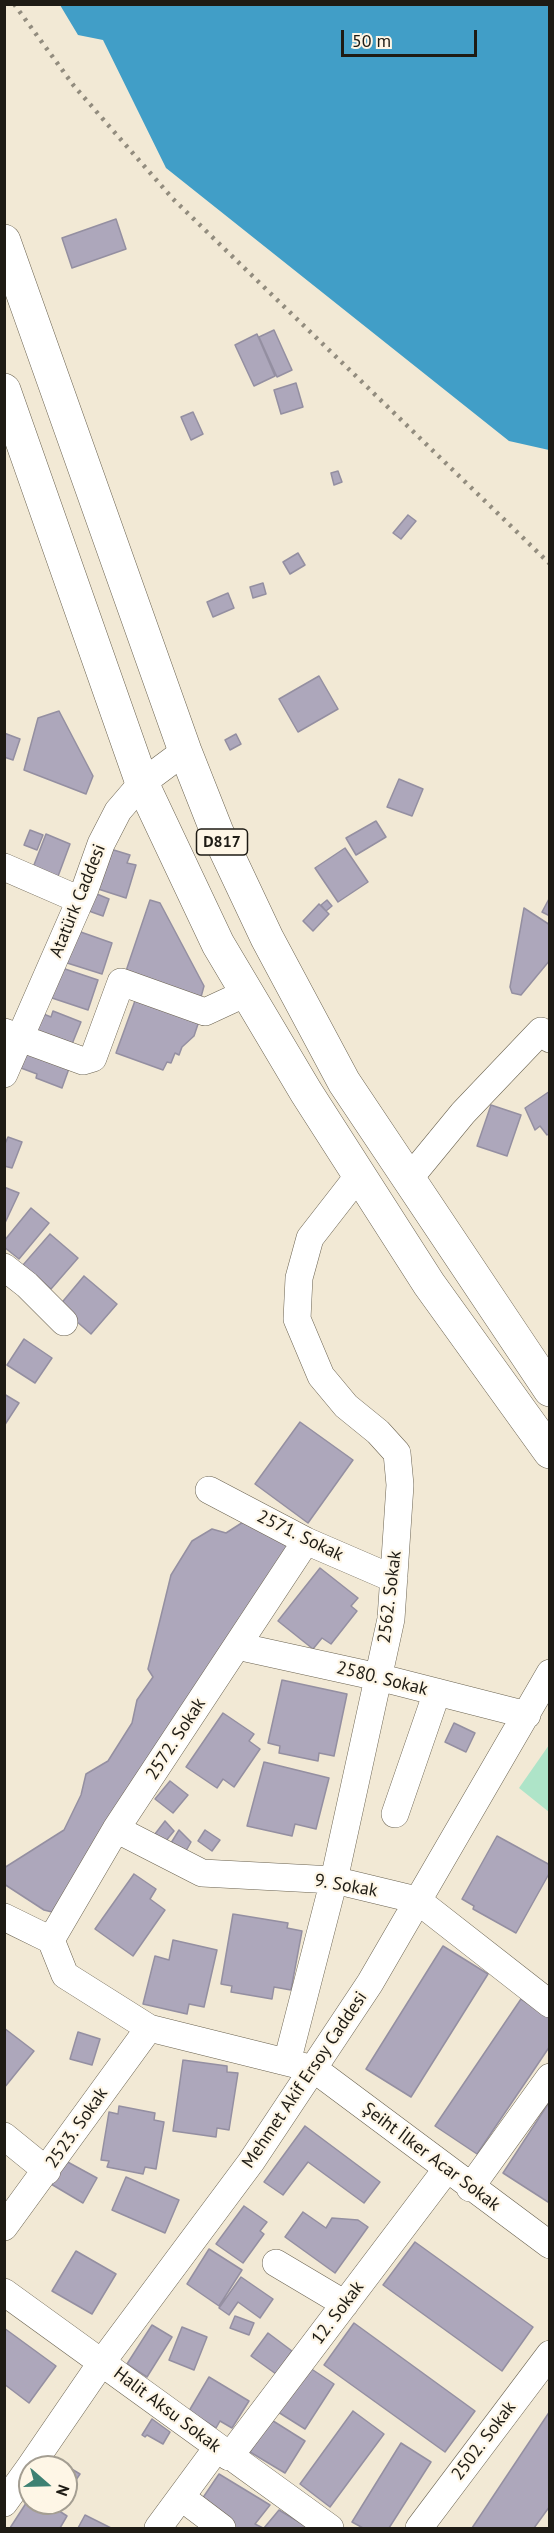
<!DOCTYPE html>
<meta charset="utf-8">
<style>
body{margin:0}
#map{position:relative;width:554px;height:2533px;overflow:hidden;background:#f2e9d5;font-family:"PT Sans",sans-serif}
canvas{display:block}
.frame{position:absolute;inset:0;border:6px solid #1e1b14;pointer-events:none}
.north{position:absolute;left:18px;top:2455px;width:60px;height:60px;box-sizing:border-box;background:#fef6e6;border:2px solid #a49e92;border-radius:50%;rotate:110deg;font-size:16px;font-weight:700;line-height:24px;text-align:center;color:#1e1b14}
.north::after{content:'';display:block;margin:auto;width:21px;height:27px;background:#3e8173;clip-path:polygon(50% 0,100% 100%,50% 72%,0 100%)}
.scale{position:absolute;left:341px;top:30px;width:136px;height:27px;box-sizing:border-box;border:3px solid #1e1b14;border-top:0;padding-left:8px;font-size:18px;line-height:21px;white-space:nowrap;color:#1e1b14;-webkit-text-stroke:4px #fef6e6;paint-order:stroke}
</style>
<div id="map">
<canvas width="554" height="2533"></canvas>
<div class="frame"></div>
<div class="north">N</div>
<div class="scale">50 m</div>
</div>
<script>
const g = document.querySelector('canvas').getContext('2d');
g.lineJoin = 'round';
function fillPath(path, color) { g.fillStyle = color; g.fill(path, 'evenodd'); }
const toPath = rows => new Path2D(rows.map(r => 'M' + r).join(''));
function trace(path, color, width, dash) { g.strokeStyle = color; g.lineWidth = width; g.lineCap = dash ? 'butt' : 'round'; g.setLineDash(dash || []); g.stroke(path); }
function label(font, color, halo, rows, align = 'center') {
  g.font = font + ' "PT Sans",sans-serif'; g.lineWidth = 4.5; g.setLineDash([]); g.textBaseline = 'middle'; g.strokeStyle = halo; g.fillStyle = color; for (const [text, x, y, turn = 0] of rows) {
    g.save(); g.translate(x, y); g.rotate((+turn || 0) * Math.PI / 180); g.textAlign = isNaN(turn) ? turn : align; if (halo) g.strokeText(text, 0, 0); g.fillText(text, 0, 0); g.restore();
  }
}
const green = toPath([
 [549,1745,549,1812,519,1788]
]);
const water = toPath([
 [60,5,549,5,549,450,509,441,166,168,103,40,78,35]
]);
const building = toPath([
 [116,219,126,249,72,268,62,238,116,219],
 [274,330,292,370,277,377,259,337,274,330],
 [257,334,275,376,254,386,235,345,257,334],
 [296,383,303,407,281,414,274,390,296,383],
 [193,412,203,434,191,440,181,417,193,412],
 [338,471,342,482,334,485,331,473,338,471],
 [408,515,416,521,401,539,393,533,408,515],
 [298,553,305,565,290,574,283,562,298,553],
 [263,583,266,594,253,598,250,587,263,583],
 [228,593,234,608,213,617,207,602,228,593],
 [319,676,338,709,298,732,279,699,319,676],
 [59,711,93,776,86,794,24,770,38,718,59,711],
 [4,733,20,739,13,760,4,757,4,733],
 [236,734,241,744,230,750,225,740,236,734],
 [399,779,423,789,412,816,387,807,399,779],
 [376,821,386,837,356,855,346,838,376,821],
 [30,830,43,835,37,850,24,845,30,830],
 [46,834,70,844,57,879,32,870,46,834],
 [104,847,130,855,127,863,136,865,126,898,92,887,104,847],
 [345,848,368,882,338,902,315,868,345,848],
 [92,892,109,899,103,916,86,910,92,892],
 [550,897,550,916,542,912,550,897],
 [150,900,160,903,204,986,201,997,126,971,150,900],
 [327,900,332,906,326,911,321,905,327,900],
 [319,904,329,914,313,931,303,921,319,904],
 [524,908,550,925,550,960,521,995,512,993,510,987,524,908],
 [75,930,112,943,102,974,64,962,75,930],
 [59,967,98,980,88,1010,49,997,59,967],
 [136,998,199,1021,194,1036,182,1047,179,1055,175,1053,171,1063,167,1062,163,1070,116,1053,136,998],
 [53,1011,81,1022,70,1049,32,1033,41,1013,51,1017,53,1011],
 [27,1053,71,1063,62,1088,36,1078,37,1074,21,1068,27,1053],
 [550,1091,550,1133,547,1135,540,1126,535,1130,525,1108,550,1091],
 [491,1105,521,1115,507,1156,477,1146,491,1105],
 [8,1137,22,1142,12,1168,4,1166,4,1146,8,1137],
 [4,1187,19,1193,4,1225,4,1187],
 [31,1208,49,1223,19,1259,4,1247,4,1241,31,1208],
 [50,1234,78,1258,51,1289,23,1265,50,1234],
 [84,1276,117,1304,91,1334,59,1306,84,1276],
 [24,1339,52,1358,35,1383,7,1365,24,1339],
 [4,1394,19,1403,4,1426,4,1394],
 [300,1422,353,1460,308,1523,255,1484,300,1422],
 [251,1517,291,1541,52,1912,44,1910,4,1884,4,1868,64,1830,81,1795,86,1774,108,1761,132,1723,137,1700,153,1677,148,1669,171,1575,192,1541,212,1529,226,1533,251,1517],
 [320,1568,358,1598,351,1606,357,1611,331,1644,322,1638,313,1649,278,1621,320,1568],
 [282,1680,347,1694,334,1756,319,1753,318,1761,279,1753,280,1746,268,1743,282,1680],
 [223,1713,254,1734,249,1741,260,1749,234,1787,223,1779,217,1788,186,1767,223,1713],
 [454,1723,475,1733,466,1752,445,1742,454,1723],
 [264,1762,329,1778,316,1829,295,1824,292,1836,247,1826,264,1762],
 [170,1781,188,1795,173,1813,155,1799,170,1781],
 [165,1821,174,1831,165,1842,155,1834,165,1821],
 [179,1830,191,1842,186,1851,171,1843,179,1830],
 [205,1830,220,1840,212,1851,198,1841,205,1830],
 [497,1836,550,1865,550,1872,516,1933,473,1909,474,1906,462,1899,497,1836],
 [134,1874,156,1889,150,1899,165,1910,133,1956,95,1929,134,1874],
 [233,1914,288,1923,287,1928,302,1931,291,1990,274,1987,272,1999,231,1992,232,1986,221,1984,233,1914],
 [173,1940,217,1950,204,2007,189,2004,187,2014,143,2004,155,1956,169,1960,173,1940],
 [443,1946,488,1974,411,2097,366,2069,443,1946],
 [521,1999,550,2018,550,2046,477,2154,435,2126,521,1999],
 [4,2028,34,2051,4,2088,4,2028],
 [78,2032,100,2039,92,2065,70,2059,78,2032],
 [183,2060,227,2066,227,2072,238,2073,229,2130,217,2128,216,2137,173,2131,183,2060],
 [550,2101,550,2200,548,2202,503,2173,550,2101],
 [119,2106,155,2113,154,2120,164,2122,156,2169,145,2167,143,2174,107,2167,109,2161,101,2160,109,2112,118,2114,119,2106],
 [305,2126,380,2182,364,2203,308,2162,283,2195,264,2182,305,2126],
 [64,2160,97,2178,83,2203,51,2184,64,2160],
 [126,2177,179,2200,165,2233,112,2210,126,2177],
 [244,2206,267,2222,260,2231,264,2234,243,2263,216,2244,244,2206],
 [303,2212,326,2228,332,2218,358,2220,368,2227,335,2273,285,2237,303,2212],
 [415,2242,533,2327,502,2371,383,2285,415,2242],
 [209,2249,242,2270,219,2306,187,2284,209,2249],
 [76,2251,116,2274,92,2314,52,2291,76,2251],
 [241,2277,273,2299,260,2318,238,2302,229,2315,219,2308,241,2277],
 [235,2316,254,2323,249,2335,230,2328,235,2316],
 [354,2323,475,2411,445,2452,324,2365,354,2323],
 [152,2325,172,2337,147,2377,127,2364,152,2325],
 [182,2327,207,2337,194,2370,169,2360,182,2327],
 [4,2328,56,2366,29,2403,4,2384,4,2328],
 [268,2333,292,2351,276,2374,251,2356,268,2333],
 [307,2366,334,2384,305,2429,278,2412,307,2366],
 [209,2377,249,2401,232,2428,220,2421,216,2428,189,2411,209,2377],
 [353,2411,384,2434,330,2507,300,2484,353,2411],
 [550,2411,550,2506,534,2528,472,2528,550,2411],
 [152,2419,170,2432,163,2444,147,2435,145,2437,142,2435,152,2419],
 [270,2419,305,2441,285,2473,250,2452,270,2419],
 [401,2443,431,2462,389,2528,363,2528,352,2522,401,2443],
 [55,2459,80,2474,66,2495,66,2467,50,2467,55,2459],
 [219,2474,270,2505,255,2524,263,2528,235,2528,200,2502,219,2474],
 [30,2497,30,2503,47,2503,67,2516,60,2528,10,2528,30,2497],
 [279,2510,309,2528,264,2528,279,2510],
 [85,2515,111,2528,78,2528,85,2515]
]);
const minor = toPath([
 [4,867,80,900],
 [4,1032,83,1061,93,1058,121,982,205,1012,246,993],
 [4,1074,85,889,101,844,118,811,142,783,185,751],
 [408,1180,463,1113,541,1031,550,1039],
 [4,1267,27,1285,64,1322],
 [209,1490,306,1541,394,1579],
 [237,1646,378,1677,527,1715],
 [395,1814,437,1692],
 [116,1829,202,1873,334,1880,417,1900,550,2004],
 [4,1917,51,1940],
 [51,1940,65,1975,149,2028,314,2069,550,2245],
 [51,1940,116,1829,306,1541],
 [287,2062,334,1880,391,1619,400,1485,397,1453,378,1432,346,1406,321,1376,297,1319,299,1278,310,1238,359,1175],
 [4,2136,47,2171],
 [470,2188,550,2077],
 [4,2227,149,2028],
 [276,2263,345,2304],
 [4,2292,330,2528],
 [229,2457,446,2170],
 [30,2467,102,2362,251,2162,370,1983,550,1673],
 [181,2497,222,2528],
 [4,2503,30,2467],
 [158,2528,217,2448],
 [419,2528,550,2354]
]);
const highway = toPath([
 [4,241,185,751,217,832,267,938,344,1082,550,1390],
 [4,390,142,783,218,944,306,1092,429,1284,550,1452]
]);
const rail = toPath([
 [14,4,74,86,173,199,550,564]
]);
const shields = [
 [222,842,51]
];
const shieldNames = [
 ["D817",222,842]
];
const streetNames = [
 ["Atatürk Caddesi",78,901,-68],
 ["2571. Sokak",300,1536,26],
 ["2562. Sokak",390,1597,-83],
 ["2580. Sokak",382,1679,14],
 ["2572. Sokak",176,1739,-57],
 ["9. Sokak",346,1886,10],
 ["Mehmet Akif Ersoy Caddesi",305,2080,-56],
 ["2523. Sokak",77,2128,-55],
 ["Şeiht İlker Acar Sokak",431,2157,37],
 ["12. Sokak",338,2313,-53],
 ["Halit Aksu Sokak",167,2410,37],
 ["2502. Sokak",484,2441,-53]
];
fillPath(green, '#aee4c8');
fillPath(water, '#419ec7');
fillPath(building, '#ada7bb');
trace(building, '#948fa1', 1.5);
trace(minor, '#6b6351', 28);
trace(highway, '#6b6351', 34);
trace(minor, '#fff', 27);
trace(highway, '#fff', 33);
trace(rail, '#928c7e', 4.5, [3, 6]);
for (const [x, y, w] of shields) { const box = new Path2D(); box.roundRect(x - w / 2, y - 13, w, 26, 4.5); g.fillStyle = '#fef6e6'; g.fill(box); trace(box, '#1e1b14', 1.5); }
label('bold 16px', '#1e1b14', null, shieldNames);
label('18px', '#1e1b14', '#fef6e6', streetNames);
</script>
